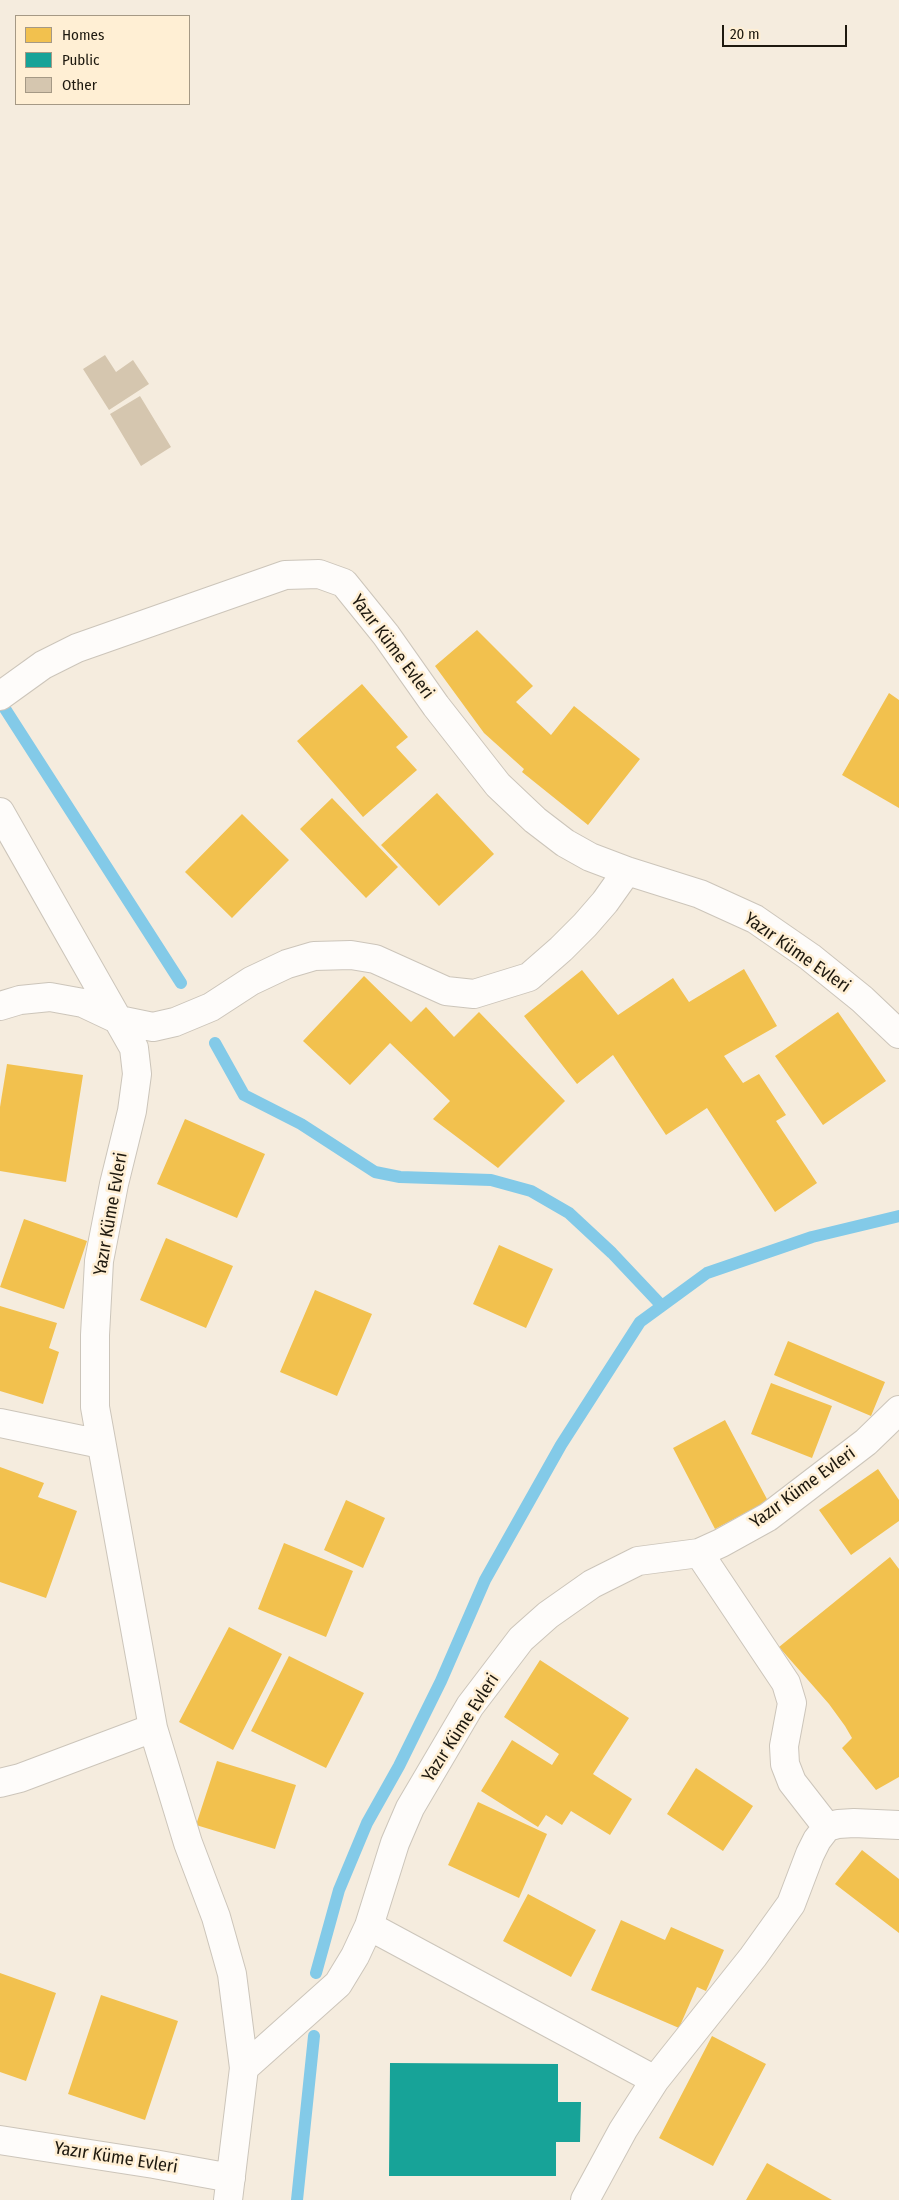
<!DOCTYPE html>
<meta charset="utf-8">
<style>
body{margin:0}
#map{position:relative;width:899px;height:2200px;overflow:hidden;background:#f5ecde;font-family:"Fira Sans Condensed",sans-serif}
canvas{display:block}
.legend{position:absolute;left:15px;top:15px;width:175px;height:90px;box-sizing:border-box;background:#ffefd4;border:1px solid #a59985;margin:0;padding:6px 9px;list-style:none;font-size:15px;color:#1e190f}
.legend li{display:flex;align-items:center;gap:10px;height:25px}
.legend b{width:25px;border:1px solid #a59985}
.scale{position:absolute;left:722px;top:25px;width:125px;height:22px;box-sizing:border-box;border:2px solid #1e190f;border-top:0;padding-left:6px;font-size:15px;line-height:18px;white-space:nowrap;color:#1e190f;-webkit-text-stroke:4px #ffefd4;paint-order:stroke}
</style>
<div id="map">
<canvas width="899" height="2200"></canvas>
<ul class="legend">
<li><b style="height:14px;background:#f2c14e"></b>Homes</li>
<li><b style="height:14px;background:#17a398"></b>Public</li>
<li><b style="height:14px;background:#d5c6af"></b>Other</li>
</ul>
<div class="scale">20 m</div>
</div>
<script>
const g = document.querySelector('canvas').getContext('2d');
g.lineJoin = 'round';
function fillPath(path, color) { g.fillStyle = color; g.fill(path, 'evenodd'); }
const toPath = rows => new Path2D(rows.map(r => 'M' + r).join(''));
function trace(path, color, width, dash) { g.strokeStyle = color; g.lineWidth = width; g.lineCap = dash ? 'butt' : 'round'; g.setLineDash(dash || []); g.stroke(path); }
function label(font, color, halo, rows, align = 'center') {
  g.font = font + ' "Fira Sans Condensed",sans-serif'; g.lineWidth = 5; g.setLineDash([]); g.textBaseline = 'middle'; g.strokeStyle = halo; g.fillStyle = color; for (const [text, x, y, turn = 0] of rows) {
    g.save(); g.translate(x, y); g.rotate((+turn || 0) * Math.PI / 180); g.textAlign = isNaN(turn) ? turn : align; if (halo) g.strokeText(text, 0, 0); g.fillText(text, 0, 0); g.restore();
  }
}
const homes = toPath([
 [477,630,533,686,516,702,551,735,574,706,640,759,588,825,522,772,524,769,484,733,435,666],
 [362,684,408,737,396,747,417,770,363,817,297,741],
 [889,693,899,700,899,808,842,775],
 [437,793,494,854,439,906,381,845],
 [332,798,398,867,366,898,300,829],
 [242,814,289,860,232,918,185,872],
 [744,969,777,1026,724,1056,743,1083,759,1074,786,1115,776,1121,817,1183,775,1212,707,1108,666,1135,613,1055,577,1084,524,1016,582,970,618,1015,673,978,689,1002],
 [364,976,411,1022,426,1007,454,1037,479,1012,565,1101,498,1168,433,1119,450,1101,390,1043,350,1085,303,1041],
 [838,1012,886,1081,823,1125,775,1056],
 [7,1064,83,1075,66,1182,0,1171,0,1107],
 [185,1119,265,1154,237,1218,157,1184],
 [24,1219,87,1241,64,1309,0,1287],
 [166,1238,233,1266,206,1328,140,1300],
 [499,1245,553,1269,526,1328,473,1304],
 [315,1290,372,1314,337,1396,280,1372],
 [0,1306,57,1323,49,1348,59,1352,43,1404,0,1391],
 [788,1341,885,1382,871,1416,774,1375],
 [771,1383,832,1406,812,1458,751,1434],
 [725,1420,768,1501,715,1529,673,1448],
 [0,1467,44,1483,38,1497,77,1511,46,1598,0,1582],
 [878,1469,899,1500,899,1521,851,1555,819,1510],
 [346,1500,385,1518,363,1568,324,1550],
 [284,1543,353,1571,326,1637,258,1609],
 [890,1557,899,1569,899,1777,876,1790,842,1748,852,1738,845,1726,829,1704,779,1647],
 [229,1627,282,1654,233,1750,179,1722],
 [289,1656,364,1693,326,1768,251,1731],
 [540,1660,629,1718,593,1774,632,1799,610,1835,571,1811,562,1825,546,1815,538,1827,481,1791,512,1740,552,1765,559,1754,504,1717],
 [217,1761,296,1785,275,1849,196,1825],
 [696,1768,753,1806,723,1851,667,1814],
 [478,1802,547,1834,519,1898,448,1865],
 [862,1850,899,1879,899,1933,835,1884],
 [528,1894,596,1930,571,1977,503,1941],
 [621,1920,665,1940,671,1927,724,1950,706,1991,697,1987,679,2028,591,1990],
 [0,1973,56,1993,26,2081,0,2072],
 [101,1995,178,2021,145,2120,68,2094],
 [712,2036,766,2064,713,2166,659,2138],
 [767,2163,832,2200,746,2200]
]);
const public = toPath([
 [390,2063,558,2064,558,2102,581,2102,580,2142,556,2142,556,2176,389,2176]
]);
const stream = toPath([
 [0,701,181,983],
 [215,1043,244,1095,301,1124,375,1172,400,1177,491,1180,531,1191,569,1213,612,1253,662,1306],
 [316,1973,339,1890,367,1823,399,1766,441,1681,485,1580,561,1445,640,1322,707,1273,812,1237,899,1216],
 [297,2200,314,2036]
]);
const building = toPath([
 [105,355,116,372,133,360,149,384,109,410,83,369],
 [140,396,171,447,141,466,110,414]
]);
const minor = toPath([
 [0,696,43,665,77,648,285,575,319,574,344,583,386,635,436,706,498,785,535,820,565,843,590,857,627,871,700,894,755,919,810,957,862,999,899,1034],
 [0,812,134,1048,137,1074,132,1111,114,1184,99,1261,95,1335,95,1407,153,1728,188,1843,216,1917,232,1974,244,2068,228,2200],
 [0,1006,20,1000,50,997,83,1003,119,1020,153,1027,175,1022,211,1007,251,981,287,964,314,956,351,955,375,959,446,991,474,994,529,977,561,949,585,925,605,902,627,871],
 [0,1423,101,1444],
 [699,1553,786,1683,792,1703,784,1746,785,1764,792,1782,827,1827],
 [0,1783,20,1778,153,1728],
 [369,1926,655,2080],
 [244,2068,338,1984,355,1956,369,1926,395,1843,410,1808,470,1706,521,1639,548,1615,592,1584,638,1561,699,1553,721,1543,768,1517,866,1442,899,1410],
 [0,2140,154,2164,231,2178],
 [585,2200,623,2130,655,2080,753,1957,791,1904,810,1854,817,1840,827,1827,838,1824,854,1823,899,1825]
]);
const streetNames = [
 ["Yazır Küme Evleri",392,647,53],
 ["Yazır Küme Evleri",797,953,35],
 ["Yazır Küme Evleri",111,1214,-80],
 ["Yazır Küme Evleri",803,1488,-36],
 ["Yazır Küme Evleri",461,1728,-57],
 ["Yazır Küme Evleri",116,2158,9]
];
fillPath(homes, '#f2c14e');
fillPath(public, '#17a398');
trace(stream, '#83cae8', 12);
fillPath(building, '#d5c6af');
trace(minor, '#ccc5ba', 30);
trace(minor, '#fefcfa', 28);
label('18px', '#1e190f', '#ffefd4', streetNames);
</script>
